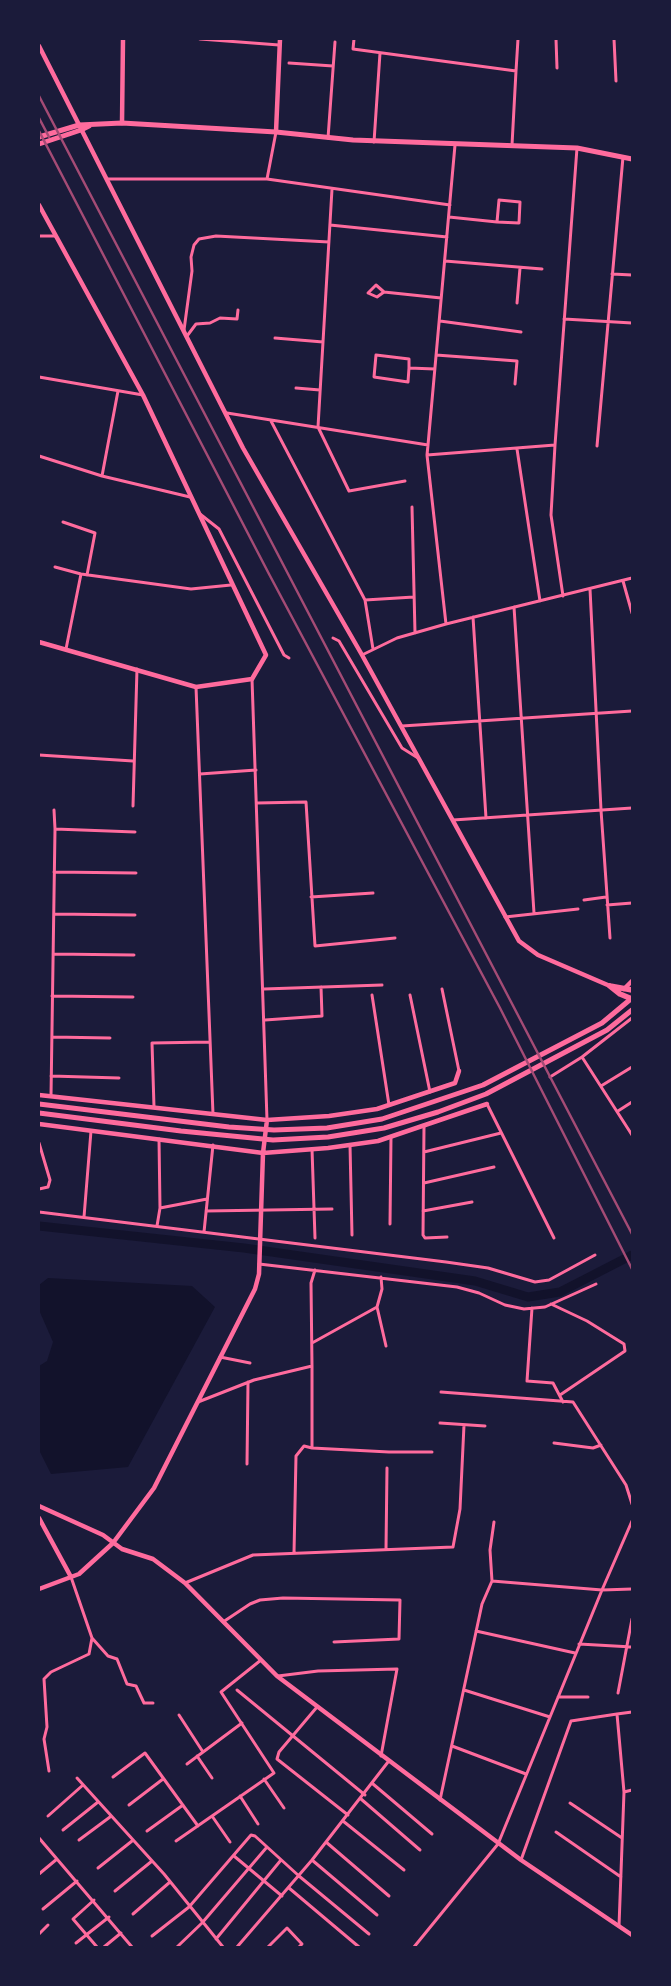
<!DOCTYPE html>
<style>
body{margin:0}
#map{position:relative;width:671px;height:1986px;overflow:hidden;background:#1b1b3a;font-family:"Open Sans",sans-serif}
canvas{display:block}
.frame{position:absolute;inset:0;border:40px solid #1b1b3a;pointer-events:none}
</style>
<div id="map">
<canvas width="671" height="1986"></canvas>
<div class="frame"></div>
</div>
<script>
const g = document.querySelector('canvas').getContext('2d');
g.lineJoin = 'round';
function fillPath(path, color) { g.fillStyle = color; g.fill(path, 'evenodd'); }
const toPath = rows => new Path2D(rows.map(r => 'M' + r).join(''));
function trace(path, color, width, dash) { g.strokeStyle = color; g.lineWidth = width; g.lineCap = dash ? 'butt' : 'round'; g.setLineDash(dash || []); g.stroke(path); }
const water = toPath([
 [48,1278,192,1286,215,1307,128,1467,51,1474,39,1450,39,1366,47,1361,53,1342,39,1310,39,1285]
]);
const canal = toPath([
 [39,1226,244,1248,475,1281,528,1297,560,1292,632,1255]
]);
const minor = toPath([
 [200,39,279,45],
 [354,39,353,49,516,71,518,39],
 [556,39,557,68],
 [614,39,616,81],
 [289,63,333,66],
 [276,132,267,179,450,205],
 [328,138,335,42],
 [374,142,380,53],
 [512,145,516,71],
 [107,179,267,179],
 [332,189,318,427,349,491,405,481],
 [449,217,497,222,499,200,520,202,519,223,497,222],
 [330,225,447,237],
 [39,236,55,236],
 [445,261,542,269],
 [612,274,632,275],
 [384,292,376,285,368,293,377,297,384,292,441,298],
 [517,303,520,268],
 [564,319,632,323],
 [440,321,521,332],
 [184,330,192,271,191,257,194,245,199,239,216,236,329,242],
 [187,336,196,324,210,323,220,318,237,319,238,310],
 [275,338,323,342],
 [436,355,517,361,515,384],
 [409,368,409,359,376,355,374,377,408,382,409,368,435,369],
 [39,377,143,395],
 [296,388,320,390],
 [227,413,428,445,427,455,555,445,551,515,563,596],
 [271,421,365,600,373,649],
 [428,445,455,145],
 [555,445,577,148],
 [597,446,623,157],
 [517,449,540,601],
 [427,455,446,624],
 [39,456,102,476,190,497],
 [102,476,118,391],
 [412,507,415,633],
 [200,514,219,529,284,655,289,658],
 [63,522,95,533,87,575],
 [55,567,81,574,191,589,231,585],
 [623,581,632,613],
 [590,589,601,810,610,938],
 [365,600,414,597],
 [514,607,534,913],
 [473,617,486,818],
 [333,638,339,641,402,748,418,758],
 [66,649,81,574],
 [362,655,397,638,446,624,632,578],
 [252,679,267,1120],
 [196,687,213,1114],
 [402,726,632,711],
 [39,755,133,761],
 [200,774,256,770],
 [257,803,306,802,315,946,395,938],
 [133,806,137,669],
 [54,810,55,829],
 [453,820,632,808],
 [54,872,136,873],
 [311,897,373,893],
 [584,900,606,897],
 [607,905,632,903],
 [54,914,135,915],
 [505,917,578,909],
 [53,954,134,955],
 [264,989,382,985],
 [442,989,459,1071],
 [372,995,389,1105],
 [410,995,430,1092],
 [52,996,133,997],
 [265,1020,322,1016,321,987],
 [52,1037,110,1038],
 [582,1057,632,1135],
 [51,1076,119,1078],
 [550,1077,582,1057,632,1018],
 [601,1086,632,1067],
 [51,1096,55,829,135,832],
 [487,1104,554,1238],
 [154,1107,152,1043,210,1042],
 [618,1111,632,1102],
 [424,1127,423,1235,425,1238,447,1237],
 [159,1139,160,1208,207,1199],
 [39,1143,50,1180,48,1187,39,1189],
 [350,1145,352,1235],
 [312,1149,315,1238],
 [424,1152,501,1133],
 [424,1183,494,1167],
 [206,1211,332,1209],
 [423,1211,472,1202],
 [39,1212,446,1262,488,1268,535,1282,549,1280,595,1255],
 [84,1217,91,1131],
 [390,1224,391,1137],
 [157,1226,160,1208],
 [204,1232,213,1145],
 [259,1264,457,1287,479,1293,505,1305,524,1309,545,1307,596,1284],
 [551,1304,587,1321,624,1344,625,1351,560,1395],
 [377,1307,386,1346],
 [532,1308,527,1381,553,1383,563,1402],
 [312,1343,377,1307,382,1289,381,1277],
 [220,1357,250,1363],
 [312,1366,312,1448,389,1452,432,1452],
 [441,1392,573,1402,626,1485,632,1504],
 [198,1402,254,1380,312,1366,311,1283,315,1270],
 [440,1423,485,1426],
 [554,1443,593,1448,601,1445],
 [247,1464,248,1382],
 [632,1521,602,1590,632,1589],
 [386,1549,387,1468],
 [294,1553,296,1456,304,1446,312,1448],
 [71,1577,92,1638,108,1656,117,1659,127,1684,136,1686,144,1703,153,1703],
 [492,1581,490,1550,494,1522],
 [185,1583,253,1555,453,1547,460,1509,464,1425],
 [223,1622,250,1604,260,1600,283,1598,400,1600,399,1639,334,1642],
 [476,1631,575,1653],
 [579,1644,632,1647],
 [278,1676,318,1671,397,1669,381,1756],
 [237,1690,365,1795],
 [464,1690,550,1717],
 [618,1693,632,1619],
 [558,1697,588,1697],
 [317,1707,279,1752,277,1759,348,1815],
 [617,1714,632,1712],
 [179,1715,203,1752],
 [452,1746,526,1774],
 [197,1756,212,1778],
 [187,1764,242,1723],
 [49,1771,44,1739,47,1727,44,1679,51,1672,89,1654,92,1638],
 [113,1777,145,1753,198,1826],
 [77,1778,164,1874,223,1947],
 [264,1779,284,1808],
 [373,1784,432,1834],
 [624,1792,632,1790],
 [240,1796,258,1824],
 [361,1799,420,1850],
 [570,1803,622,1838],
 [129,1805,163,1779],
 [48,1816,83,1785],
 [212,1816,230,1842],
 [343,1821,404,1870],
 [63,1830,98,1802],
 [147,1831,183,1805],
 [556,1832,621,1877],
 [39,1838,132,1947],
 [79,1840,110,1817],
 [176,1841,274,1773,221,1692,261,1660],
 [326,1842,389,1896],
 [234,1856,282,1896],
 [312,1860,377,1915],
 [521,1860,571,1721,617,1714,624,1792,619,1926],
 [98,1868,132,1841],
 [39,1874,57,1859],
 [289,1888,359,1947],
 [115,1891,152,1861],
 [94,1900,73,1919,97,1947],
 [43,1909,77,1881],
 [133,1914,170,1882],
 [39,1934,48,1925],
 [152,1936,189,1907,251,1835,255,1836,299,1876,369,1934],
 [216,1939,281,1860],
 [76,1943,109,1917],
 [104,1947,121,1933],
 [177,1947,202,1923,267,1847],
 [237,1947,312,1860,388,1762],
 [268,1947,287,1928,302,1944,299,1947],
 [414,1947,498,1844,602,1590,492,1581,482,1604,440,1800]
]);
const tertiary = toPath([
 [39,46,243,448,362,655,519,941,538,955,610,986],
 [122,123,123,39],
 [276,132,280,39],
 [39,205,143,395,266,655,252,679,196,687,39,642],
 [624,989,632,981],
 [39,1095,267,1120,329,1116,377,1109,455,1083,459,1071],
 [39,1124,263,1153,328,1148,378,1141,487,1104],
 [39,1506,103,1535,122,1549,153,1559,185,1583,277,1676,521,1860,632,1935],
 [39,1518,71,1577],
 [39,1589,79,1574,113,1543,154,1488,255,1289,259,1274,263,1153,267,1120]
]);
const secondary = toPath([
 [39,137,79,125,122,123,276,132,353,140,577,148,632,159],
 [39,144,81,130,89,126],
 [39,1104,229,1127,274,1130,327,1128,382,1119,483,1085,602,1023,632,998],
 [39,1113,181,1131,273,1140,328,1137,384,1128,438,1112,486,1094,607,1030,632,1010]
]);
const primary = toPath([
 [610,986,620,994,632,999],
 [610,986,632,990]
]);
const rail = toPath([
 [39,96,632,1234],
 [39,118,49,137],
 [39,131,269,574,500,1008,632,1269]
]);
fillPath(water, '#12122b');
trace(canal, '#12122b', 9);
trace(minor, '#ff6b9d', 3);
trace(tertiary, '#ff6b9d', 4.5);
trace(secondary, '#ff6b9d', 5);
trace(primary, '#ff6b9d', 5.5);
trace(rail, '#a44b75', 2.5);
</script>
